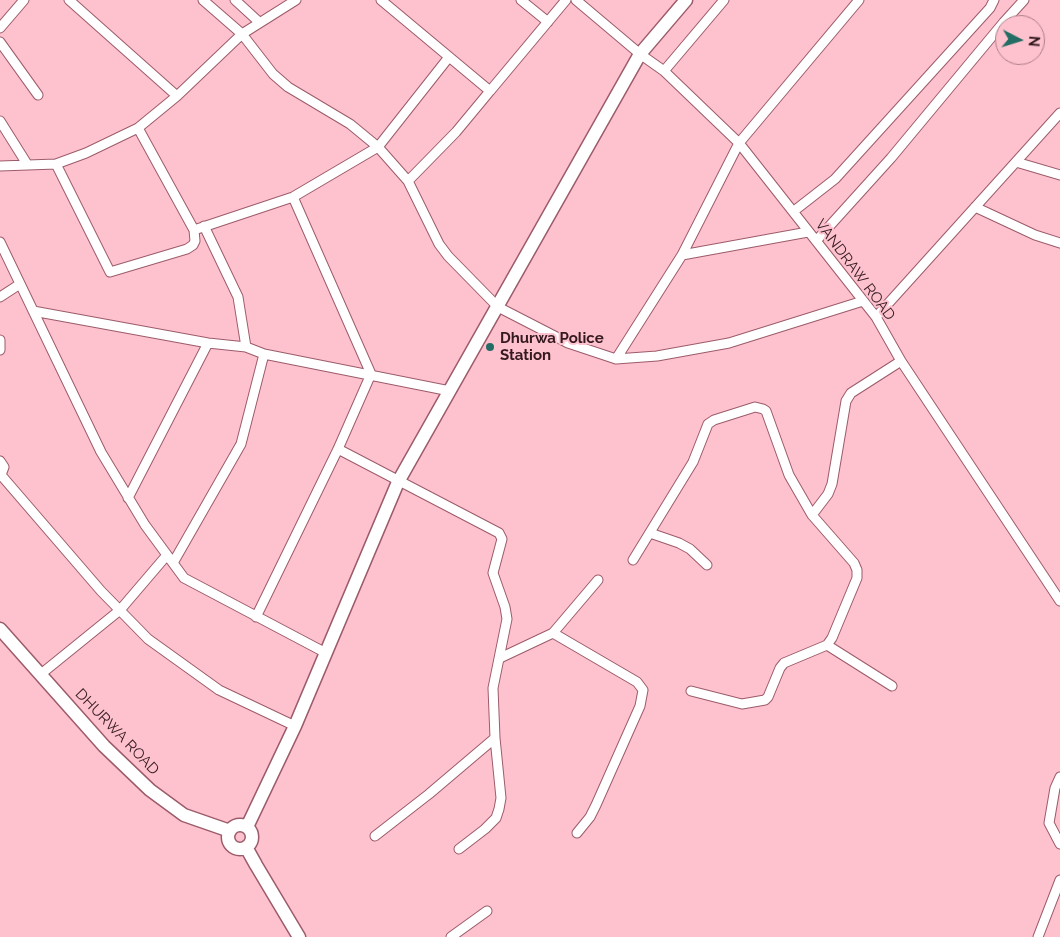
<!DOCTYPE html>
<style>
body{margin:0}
#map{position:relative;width:1060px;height:937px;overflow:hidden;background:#fec2ce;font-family:Raleway,sans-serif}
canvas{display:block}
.north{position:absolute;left:995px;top:15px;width:50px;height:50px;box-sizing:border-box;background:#fec2ce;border:1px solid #ad7e88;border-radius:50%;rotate:95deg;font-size:14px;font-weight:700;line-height:20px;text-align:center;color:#34191f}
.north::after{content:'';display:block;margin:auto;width:18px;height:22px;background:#246d65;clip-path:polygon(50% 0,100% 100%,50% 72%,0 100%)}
</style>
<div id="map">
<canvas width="1060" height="937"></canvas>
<div class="north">N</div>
</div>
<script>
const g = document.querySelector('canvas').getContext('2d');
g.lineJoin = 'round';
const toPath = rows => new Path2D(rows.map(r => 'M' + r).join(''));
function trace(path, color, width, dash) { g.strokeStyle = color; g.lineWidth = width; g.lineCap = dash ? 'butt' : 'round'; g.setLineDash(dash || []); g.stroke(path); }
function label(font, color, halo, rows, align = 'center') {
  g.font = font + ' Raleway,sans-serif'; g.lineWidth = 4; g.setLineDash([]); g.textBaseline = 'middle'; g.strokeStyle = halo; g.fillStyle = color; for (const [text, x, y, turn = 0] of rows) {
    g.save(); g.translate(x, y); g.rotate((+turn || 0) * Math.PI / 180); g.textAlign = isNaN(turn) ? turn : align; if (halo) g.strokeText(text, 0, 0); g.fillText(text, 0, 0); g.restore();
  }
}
const street = toPath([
 [69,0,177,96],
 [203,0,242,34,273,74,288,87,350,124,378,147,408,181,439,244,448,256,498,307,568,343,616,359,657,356,729,343,863,301],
 [235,0,259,22],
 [381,0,490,91,566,0],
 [521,0,548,22],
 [576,0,640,54,664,71,739,143,876,317,901,361,1060,601],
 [0,28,24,0],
 [0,42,38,95],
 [664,71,724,0],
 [0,121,27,164],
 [138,128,194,230,293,197,378,147,449,57],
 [1016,162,1060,175],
 [56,164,110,272,187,249,193,245,195,241,194,230],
 [0,166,56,164,86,153,138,128,177,96,242,34,296,0],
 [408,181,456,132,490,91],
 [975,207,1035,235,1060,243],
 [794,211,835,179,990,8,994,0],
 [204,226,238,297,246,347],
 [816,241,891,158,1004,22,1024,0],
 [0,242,101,452,145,525,184,578,326,653],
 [682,255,808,232],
 [0,297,20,284],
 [33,311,208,343,246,347,264,354,450,391],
 [876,317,1060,113],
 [0,340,0,350],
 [616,359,682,255,739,143,859,0],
 [338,449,499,533,502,539,493,573,505,607,507,619,493,688,495,738,501,798,499,809,496,818,485,829,459,849],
 [0,461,4,467,1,475],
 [0,476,1,475,101,591,148,639,219,690,295,726],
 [128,498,208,343],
 [812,515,828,494,832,484,846,401,851,393,901,361],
 [650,533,679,543,690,549,707,565],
 [633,560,693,462,708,424,714,420,755,407,763,409,766,411,789,475,812,515,854,563,857,570,857,578,832,638,827,645,784,663,780,668,768,697,765,700,742,704,691,691],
 [173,563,241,444,264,354],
 [256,617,338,449,371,374,293,197],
 [553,633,637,682,643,690,640,706,596,805,590,817,577,833],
 [827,645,892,686],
 [500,658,553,633,598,580],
 [41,674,120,610,167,555],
 [1060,777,1055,788,1049,823,1060,844],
 [375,836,429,794,495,738],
 [451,937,487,911],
 [1038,937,1060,880]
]);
const secondary = toPath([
 [0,629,104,746,150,790,184,815,230,831],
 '228 837a12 12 0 1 1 24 0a12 12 0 1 1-24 0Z',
 [247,827,295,726,398,482,640,54,686,0],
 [246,847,256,865,299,937]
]);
const markers = [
 [490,347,5,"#246d65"]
];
const streetNames = [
 ["VANDRAW ROAD",855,270,53],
 ["DHURWA ROAD",117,732,46]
];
const poiNames = [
 ["Dhurwa Police",500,338],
 ["Station",500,355]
];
trace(street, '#9c5b6a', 11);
trace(secondary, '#9c5b6a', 15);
trace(street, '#fff', 9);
trace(secondary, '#fff', 12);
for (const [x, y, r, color] of markers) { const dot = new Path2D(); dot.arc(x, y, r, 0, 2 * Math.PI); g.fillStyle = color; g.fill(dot); trace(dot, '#fec2ce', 2); }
label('15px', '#34191f', '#fec2ce', streetNames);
label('bold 15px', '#34191f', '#fec2ce', poiNames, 'left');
</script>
